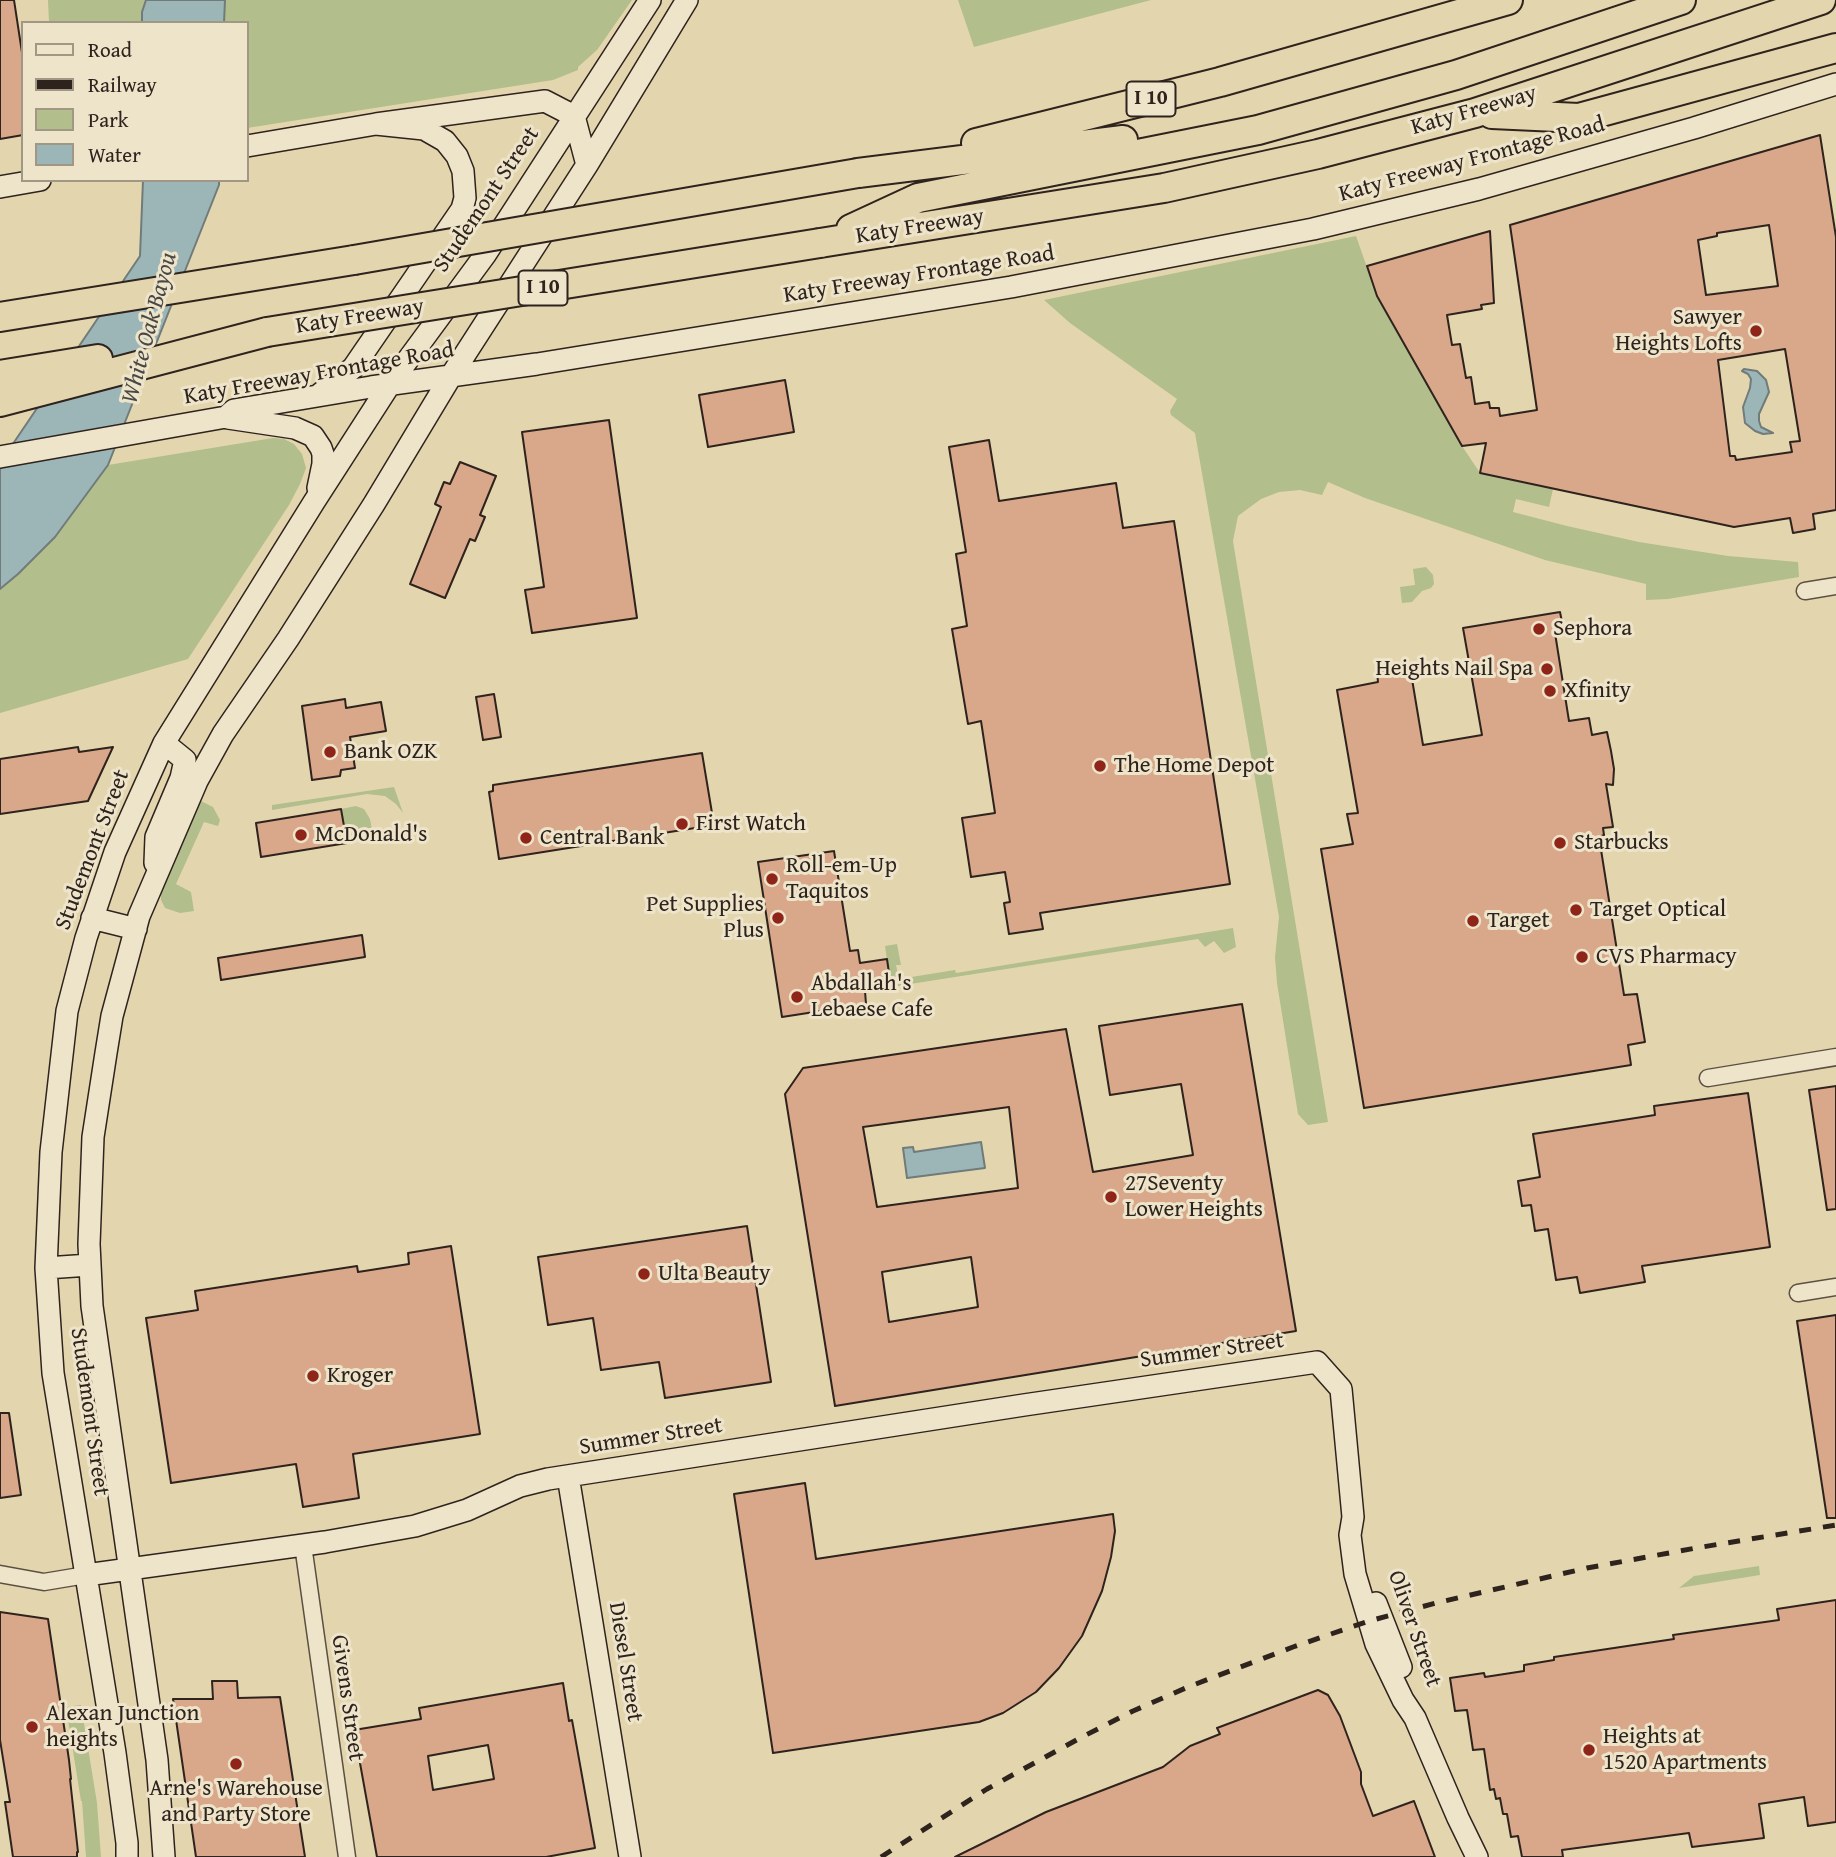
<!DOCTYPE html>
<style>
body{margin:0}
#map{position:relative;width:1836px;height:1857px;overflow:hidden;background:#e3d6ae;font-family:"Gentium Book Plus",serif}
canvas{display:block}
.legend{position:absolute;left:21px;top:21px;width:228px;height:161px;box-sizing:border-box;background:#ede4ca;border:2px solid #a19785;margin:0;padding:9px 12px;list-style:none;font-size:21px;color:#2f231e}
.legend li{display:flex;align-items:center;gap:14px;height:35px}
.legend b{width:35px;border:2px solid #a19785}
</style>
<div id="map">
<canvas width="1836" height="1857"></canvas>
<ul class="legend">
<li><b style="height:9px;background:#ede4ca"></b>Road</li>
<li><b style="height:9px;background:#2f231e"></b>Railway</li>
<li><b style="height:19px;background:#b2be8c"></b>Park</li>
<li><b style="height:19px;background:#9cb6b8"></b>Water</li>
</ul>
</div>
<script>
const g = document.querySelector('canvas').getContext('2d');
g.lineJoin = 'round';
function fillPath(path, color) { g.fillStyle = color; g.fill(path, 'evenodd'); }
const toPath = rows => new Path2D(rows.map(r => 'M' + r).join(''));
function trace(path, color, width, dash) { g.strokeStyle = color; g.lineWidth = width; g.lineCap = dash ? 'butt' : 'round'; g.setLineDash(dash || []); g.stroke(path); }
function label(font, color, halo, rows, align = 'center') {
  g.font = font + ' "Gentium Book Plus",serif'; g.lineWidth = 6; g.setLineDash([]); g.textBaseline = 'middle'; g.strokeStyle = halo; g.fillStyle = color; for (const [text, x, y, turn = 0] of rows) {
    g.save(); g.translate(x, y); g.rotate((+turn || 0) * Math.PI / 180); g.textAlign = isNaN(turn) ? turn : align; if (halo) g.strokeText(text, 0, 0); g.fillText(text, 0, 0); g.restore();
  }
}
const green = toPath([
 [48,0,632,0,597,50,578,67,578,70,553,80,247,128,247,23,49,23],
 [958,0,1151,0,974,47],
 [1356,236,1377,296,1462,446,1480,473,1553,489,1549,507,1516,499,1513,512,1567,526,1639,542,1728,556,1798,562,1799,577,1668,599,1646,600,1646,584,1545,560,1365,498,1328,482,1322,495,1300,490,1279,492,1261,499,1238,516,1233,541,1328,1122,1308,1125,1298,1114,1277,983,1275,957,1279,917,1195,433,1171,415,1170,411,1177,399,1070,323,1044,300],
 [273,438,284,439,294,444,302,454,306,468,300,484,289,505,188,659,0,713,0,589,18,574,55,537,108,465],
 [1426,567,1433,575,1434,584,1431,588,1422,591,1412,602,1402,603,1400,587,1415,585,1413,569],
 [394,787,403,813,396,804,385,796,367,794,272,810,272,805],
 [201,801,213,807,220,820,218,826,204,822,176,884,191,892,194,911,180,913,165,908,161,900,161,894,181,839],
 [356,806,364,809,370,819,372,830,370,838,347,843,341,809],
 [1233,928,1236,947,1224,953,1214,941,1205,947,1198,939,891,987,885,946,897,944,901,965,896,965,899,979,955,970,956,973],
 [1759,1566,1760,1575,1679,1588,1694,1576],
 [81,1705,97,1803,101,1857,86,1857,82,1801,81,1801,66,1707]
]);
const water = toPath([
 [146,0,225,0,224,23,142,23,142,12,146,0],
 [143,180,219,180,219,185,108,465,55,537,18,574,0,589,0,463,140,256,143,180],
 [1744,369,1757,371,1766,380,1769,392,1759,414,1759,421,1761,427,1773,433,1763,434,1755,431,1745,423,1743,407,1750,388,1751,379,1748,374,1742,371,1744,369],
 [981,1142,985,1168,907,1178,903,1148,913,1147,914,1152,981,1142]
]);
const building = toPath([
 [0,0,14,0,23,59,23,135,0,139,0,0],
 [1820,135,1836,237,1836,510,1813,514,1815,529,1793,533,1790,518,1734,527,1480,473,1486,443,1462,446,1377,296,1367,266,1490,231,1494,303,1481,305,1482,309,1447,315,1452,345,1460,344,1466,378,1471,377,1475,404,1489,402,1490,408,1499,408,1500,416,1537,410,1510,225,1820,135],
 [1769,225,1778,286,1706,295,1698,240,1717,236,1717,233,1769,225],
 [1785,349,1800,441,1790,442,1792,452,1736,460,1735,456,1730,456,1718,360,1785,349],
 [785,380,794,432,708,447,699,395,785,380],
 [609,420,637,618,532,633,525,590,544,587,522,432,609,420],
 [989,440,999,501,1116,483,1123,528,1174,521,1230,884,1040,913,1043,929,1009,934,1004,903,1010,902,1005,872,971,877,962,818,995,813,981,721,968,724,952,629,967,626,956,554,966,552,949,447,989,440],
 [460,462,496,476,480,515,485,517,475,541,470,539,445,598,410,584,441,507,435,504,444,482,450,484,460,462],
 [1560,612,1564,632,1555,633,1569,721,1589,718,1592,735,1607,732,1611,751,1614,769,1613,785,1606,784,1613,827,1603,828,1604,835,1599,837,1624,995,1637,994,1645,1042,1628,1045,1631,1065,1364,1108,1321,849,1353,844,1347,814,1358,813,1337,690,1378,682,1377,672,1410,667,1423,745,1482,735,1463,628,1560,612],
 [494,694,501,737,483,740,476,697,494,694],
 [345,699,346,708,381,702,386,731,350,737,355,768,341,770,340,776,312,780,302,706,345,699],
 [78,747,79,752,113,747,88,801,0,814,0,759,78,747],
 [702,753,714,825,499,859,489,792,493,791,493,785,702,753],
 [341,809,347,843,261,857,256,823,341,809],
 [834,851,850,951,858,950,860,963,887,959,891,987,865,991,866,1004,782,1017,758,862,834,851],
 [362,935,365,957,221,980,218,958,362,935],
 [1242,1004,1296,1331,835,1406,785,1094,803,1068,1066,1029,1093,1172,1193,1155,1181,1084,1110,1095,1099,1026,1242,1004],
 [1009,1107,1018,1188,877,1207,863,1127,1009,1107],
 [971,1257,978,1307,889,1322,882,1272,971,1257],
 [1836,1086,1836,1209,1827,1210,1809,1090,1836,1086],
 [1748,1093,1770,1247,1642,1266,1645,1282,1580,1293,1577,1277,1556,1280,1548,1229,1535,1231,1531,1205,1522,1206,1518,1181,1540,1177,1533,1134,1655,1115,1654,1106,1748,1093],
 [747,1226,771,1382,665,1398,659,1362,601,1370,593,1318,548,1325,538,1257,747,1226],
 [451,1246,480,1434,353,1454,359,1498,303,1507,296,1464,171,1483,146,1318,198,1310,195,1291,357,1266,358,1272,409,1264,408,1253,451,1246],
 [1836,1315,1836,1518,1827,1518,1797,1321,1836,1315],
 [0,1413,9,1413,21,1495,0,1498,0,1413],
 [805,1483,816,1559,1113,1514,1115,1531,1111,1557,1102,1591,1082,1636,1059,1668,1036,1692,1003,1713,979,1722,773,1753,734,1494,805,1483],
 [1836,1600,1836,1822,1808,1826,1804,1797,1759,1804,1764,1838,1692,1847,1689,1833,1562,1850,1563,1857,1522,1857,1518,1836,1511,1837,1507,1814,1503,1814,1500,1798,1496,1799,1494,1789,1490,1790,1484,1749,1473,1750,1467,1710,1455,1711,1450,1678,1484,1673,1485,1677,1524,1671,1524,1665,1554,1660,1554,1657,1674,1639,1673,1635,1779,1620,1777,1609,1836,1600],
 [0,1612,48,1619,69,1760,71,1779,70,1779,78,1852,77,1852,77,1857,13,1857,5,1802,10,1802,0,1740,0,1612],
 [212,1681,237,1681,238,1698,280,1697,305,1857,196,1857,173,1699,213,1699,212,1681],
 [563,1683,569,1721,572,1720,595,1848,546,1857,377,1857,354,1730,421,1719,419,1708,563,1683],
 [488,1745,494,1779,433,1790,428,1756,488,1745],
 [1318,1690,1328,1695,1340,1716,1361,1772,1361,1784,1373,1816,1414,1801,1435,1857,955,1857,1046,1812,1163,1767,1190,1746,1220,1734,1217,1728,1318,1690]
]);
const street = toPath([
 [1805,591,1836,586],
 [1708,1078,1836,1057],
 [1798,1293,1836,1287],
 [303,1545,347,1857],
 [0,1574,44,1582,86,1575]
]);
const secondary = toPath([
 [574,116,587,165],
 [247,146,376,124,545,101,574,116],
 [0,187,40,180],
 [320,394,353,368,462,209,465,198,463,171,457,156,445,141,424,129,376,124],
 [228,418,295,428,313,436,321,448,323,454,323,464,318,488],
 [0,457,226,417,234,410,371,387,537,364,1011,287,1313,229,1479,189,1694,128,1836,84],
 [155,863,156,837,181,778,185,760,164,743],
 [92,918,136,929],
 [46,1268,90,1265],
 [568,1476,630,1857],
 [86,1575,325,1542,415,1526,467,1510,520,1486,548,1479,1024,1405,1317,1362,1341,1389,1353,1517,1350,1535,1355,1574,1376,1644,1403,1700,1415,1718,1458,1818,1477,1857],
 [1376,1603,1401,1667],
 [127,1857,127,1843,115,1753,53,1373,46,1268,51,1152,67,1011,86,938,115,852,164,743,314,502,390,384,485,255,650,0],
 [164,1857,157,1760,92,1306,89,1244,93,1137,106,1053,112,1016,139,916,197,781,223,734,288,639,374,504,451,376,587,165,687,0]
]);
const highway = toPath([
 [1492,114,1579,118,1836,48],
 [976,143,1220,82,1508,0],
 [858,173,1123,140],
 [851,229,918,198,1258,130,1456,75,1681,0],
 [820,243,1164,188,1318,154,1475,113,1821,0],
 [0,317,354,260],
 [0,375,98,359],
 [0,402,267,332]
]);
const rail = toPath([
 [881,1857,987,1789,1082,1737,1133,1711,1188,1687,1293,1647,1369,1621,1436,1603,1587,1568,1696,1548,1836,1525]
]);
const highwayBridge = toPath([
 [354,260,858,173],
 [267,332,820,243]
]);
const markers = [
 [1756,331,7,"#8f2418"],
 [1539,629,7,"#8f2418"],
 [1547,669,7,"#8f2418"],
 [1550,691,7,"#8f2418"],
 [330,752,7,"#8f2418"],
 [1100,766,7,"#8f2418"],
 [682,824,7,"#8f2418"],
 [301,835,7,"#8f2418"],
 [526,838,7,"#8f2418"],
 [1560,843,7,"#8f2418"],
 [772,879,7,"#8f2418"],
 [1576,910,7,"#8f2418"],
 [778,918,7,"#8f2418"],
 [1473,921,7,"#8f2418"],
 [1582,957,7,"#8f2418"],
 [797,997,7,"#8f2418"],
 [1111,1197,7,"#8f2418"],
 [644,1274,7,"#8f2418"],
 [313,1376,7,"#8f2418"],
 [32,1727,7,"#8f2418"],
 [1589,1750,7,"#8f2418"],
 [236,1764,7,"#8f2418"]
];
const shields = [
 [1151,99,49],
 [543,288,49]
];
const shieldNames = [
 ["I 10",1151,99],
 ["I 10",543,288]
];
const streetNames = [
 ["Katy Freeway",1474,111,-16],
 ["Katy Freeway Frontage Road",1472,160,-15],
 ["Studemont Street",487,200,-56],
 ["Katy Freeway",920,227,-9],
 ["Katy Freeway Frontage Road",919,275,-9],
 ["Katy Freeway",360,317,-9],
 ["Katy Freeway Frontage Road",319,374,-10],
 ["Studemont Street",93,850,-69],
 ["Summer Street",1212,1351,-8],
 ["Studemont Street",89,1412,82],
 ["Summer Street",651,1437,-9],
 ["Oliver Street",1414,1629,71],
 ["Diesel Street",625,1662,81],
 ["Givens Street",347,1698,82]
];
const poiNames = [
 ["Sawyer",1742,318,"right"],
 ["Heights Lofts",1742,344,"right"],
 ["Sephora",1553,629],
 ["Heights Nail Spa",1533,669,"right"],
 ["Xfinity",1564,691],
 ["Bank OZK",344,752],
 ["The Home Depot",1114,766],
 ["First Watch",696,824],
 ["McDonald's",315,835],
 ["Central Bank",540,838],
 ["Starbucks",1574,843],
 ["Roll-em-Up",786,866],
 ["Taquitos",786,892],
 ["Pet Supplies",764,905,"right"],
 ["Plus",764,931,"right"],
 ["Target Optical",1590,910],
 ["Target",1487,921],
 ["CVS Pharmacy",1596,957],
 ["Abdallah's",811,984],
 ["Lebaese Cafe",811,1010],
 ["27Seventy",1125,1184],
 ["Lower Heights",1125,1210],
 ["Ulta Beauty",658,1274],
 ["Kroger",327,1376],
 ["Alexan Junction",46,1714],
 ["heights",46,1740],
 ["Heights at",1603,1737],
 ["1520 Apartments",1603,1763],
 ["Arne's Warehouse",236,1789,"center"],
 ["and Party Store",236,1815,"center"]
];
const waterNames = [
 ["White Oak Bayou",150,328,-75]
];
fillPath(green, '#b2be8c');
fillPath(water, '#9cb6b8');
trace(water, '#707b7a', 2);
fillPath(building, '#d9a789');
trace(building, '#2f231e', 2);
trace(street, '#5c5042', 19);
trace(secondary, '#2f231e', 24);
trace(highway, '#2f231e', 32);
trace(street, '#ede4ca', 16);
trace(secondary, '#ede4ca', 21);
trace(highway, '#e3d6ae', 28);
trace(rail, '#2f231e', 5, [12, 12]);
trace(highwayBridge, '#2f231e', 32, []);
trace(highwayBridge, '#e3d6ae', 28);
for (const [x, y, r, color] of markers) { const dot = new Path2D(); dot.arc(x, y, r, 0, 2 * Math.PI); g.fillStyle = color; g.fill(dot); trace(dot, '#ede4ca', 2.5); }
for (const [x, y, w] of shields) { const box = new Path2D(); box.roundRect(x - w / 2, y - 17.5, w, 35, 5); g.fillStyle = '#ede4ca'; g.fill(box); trace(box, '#2f231e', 2); }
label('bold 21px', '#2f231e', null, shieldNames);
label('23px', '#2f231e', '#ede4ca', streetNames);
label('23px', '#2f231e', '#ede4ca', poiNames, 'left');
label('italic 24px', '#4a4844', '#ede4ca', waterNames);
</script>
